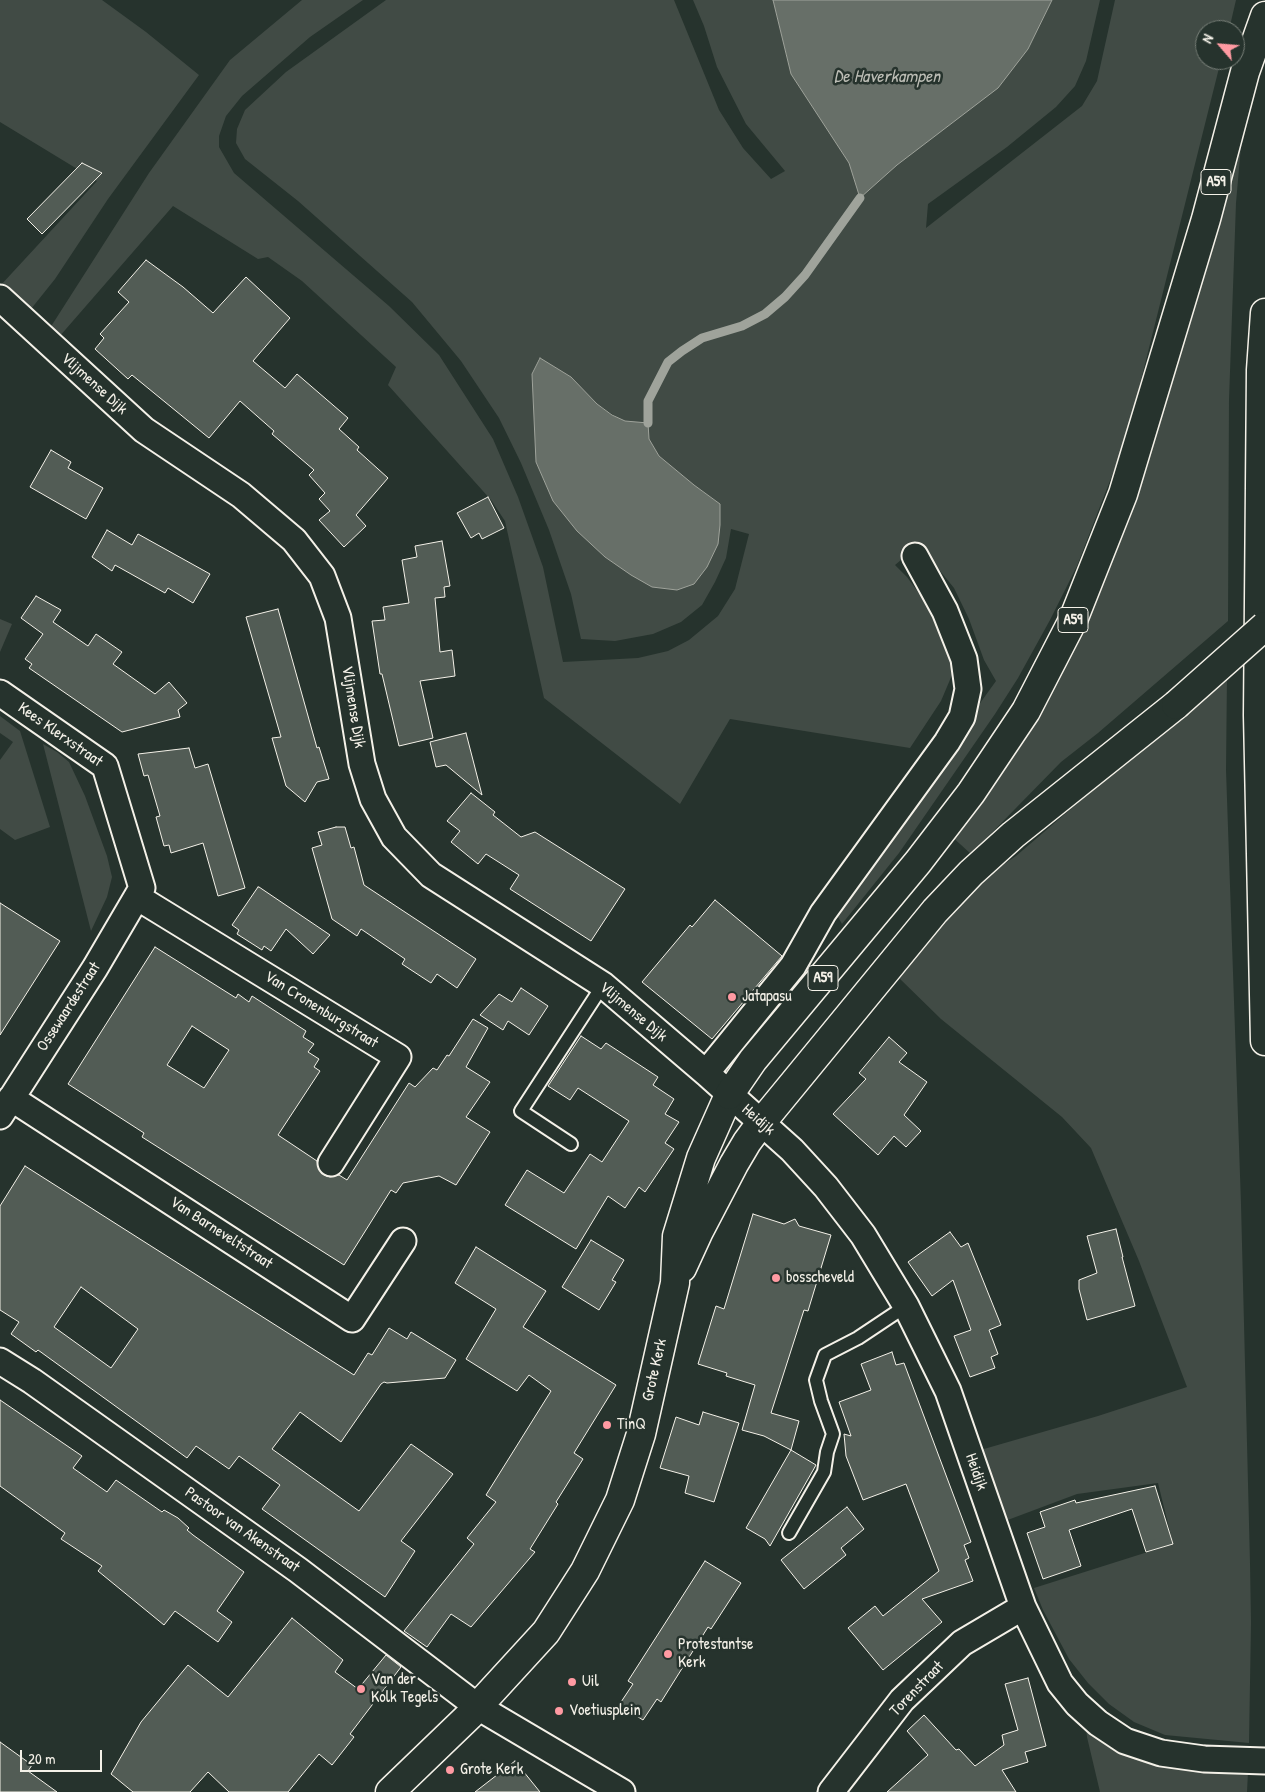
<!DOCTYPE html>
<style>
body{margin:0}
#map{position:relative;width:1265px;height:1792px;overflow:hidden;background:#26332d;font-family:"Patrick Hand",sans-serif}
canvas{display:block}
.north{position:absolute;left:1195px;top:20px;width:50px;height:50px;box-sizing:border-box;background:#26332d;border:1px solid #787f78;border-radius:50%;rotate:297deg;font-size:14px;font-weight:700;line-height:20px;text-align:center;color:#f4f1e8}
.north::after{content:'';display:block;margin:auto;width:18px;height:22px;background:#ff9aa2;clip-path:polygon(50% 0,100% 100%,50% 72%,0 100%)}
.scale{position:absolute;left:20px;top:1750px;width:82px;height:22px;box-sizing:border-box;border:2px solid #f4f1e8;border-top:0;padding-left:6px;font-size:15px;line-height:18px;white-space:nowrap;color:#f4f1e8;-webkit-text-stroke:4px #26332d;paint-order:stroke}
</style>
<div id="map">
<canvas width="1265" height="1792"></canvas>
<div class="north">N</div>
<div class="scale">20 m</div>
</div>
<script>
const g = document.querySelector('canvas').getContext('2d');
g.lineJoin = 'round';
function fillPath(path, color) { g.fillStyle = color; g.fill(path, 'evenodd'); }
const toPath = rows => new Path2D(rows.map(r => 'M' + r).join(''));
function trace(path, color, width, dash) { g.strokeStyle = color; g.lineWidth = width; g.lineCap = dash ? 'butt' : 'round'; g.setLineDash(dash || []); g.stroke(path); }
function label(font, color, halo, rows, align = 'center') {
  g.font = font + ' "Patrick Hand",sans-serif'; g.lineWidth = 5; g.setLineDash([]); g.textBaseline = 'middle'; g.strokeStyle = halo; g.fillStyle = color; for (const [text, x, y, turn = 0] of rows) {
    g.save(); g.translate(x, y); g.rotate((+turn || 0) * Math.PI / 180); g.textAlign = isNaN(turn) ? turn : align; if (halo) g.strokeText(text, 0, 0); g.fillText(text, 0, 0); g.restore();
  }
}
const green = toPath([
 [0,0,102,0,146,32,199,75,108,199,55,279,31,309,26,309,0,288,0,286,97,181,0,122],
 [302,0,363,0,310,37,242,96,226,116,219,136,219,147,234,173,389,306,439,355,493,439,518,497,543,567,563,662,638,658,668,651,689,640,718,616,735,589,749,534,731,529,726,558,715,582,702,605,681,622,653,634,615,641,581,639,571,594,549,530,521,463,499,418,461,361,412,302,298,201,245,159,236,143,237,129,245,110,286,72,386,0,674,0,719,110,743,148,771,179,785,171,746,124,717,67,704,26,693,0,773,0,791,74,849,163,860,198,1028,49,1052,0,1100,0,1086,61,1075,86,1056,107,1007,147,928,204,926,228,1082,106,1097,81,1115,0,1236,0,1229,30,1205,30,1205,60,1221,60,1135,404,1118,460,1077,566,1050,620,1018,678,995,714,899,853,842,924,838,917,944,753,996,681,984,660,969,619,954,588,919,545,895,565,907,577,937,618,951,650,952,675,941,701,910,748,730,719,680,804,544,698,505,521,491,500,388,385,396,367,302,281,268,257,258,259,173,206,59,337,50,328,149,173,230,60],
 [539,359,571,377,597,404,649,439,659,456,694,485,720,504,677,590,652,587,605,557,577,531,553,501,536,462,532,374],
 [1244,111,1236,203,1229,400,1228,621,1098,733,1061,762,971,854,949,834,1045,695],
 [0,619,12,624,0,652],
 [1227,675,1226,770,1241,1204,1250,1563,1251,1623,1249,1743,1165,1735,1134,1722,1109,1704,1088,1683,1069,1659,1043,1610,1034,1588,1173,1544,1158,1483,1077,1494,1005,1521,977,1451,1098,1416,1187,1387,1139,1261,1091,1148,1062,1117,941,1019,897,976,971,894,1001,866,1016,856],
 [0,716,20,731,50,827,15,840,0,829,0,760,13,742,0,733],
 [43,744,57,752,69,762,85,796,107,856,112,877,107,897,91,931],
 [1086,1727,1248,1772,1247,1792,1100,1792,1087,1737]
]);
const water = toPath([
 [773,0,1052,0,1028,49,998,88,897,165,860,198,849,163,791,74,773,0],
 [540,358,571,377,597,404,612,415,625,421,648,423,649,439,659,456,694,485,720,504,720,525,718,544,707,567,694,584,677,590,652,587,631,575,605,557,577,531,553,501,536,462,532,374,540,358]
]);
const stream = toPath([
 [648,423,648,401,668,362,682,351,702,338,742,326,765,314,785,297,805,275,860,198]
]);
const building = toPath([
 [82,163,102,173,42,234,27,219,82,163],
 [146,260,183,287,213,313,246,277,290,318,253,361,285,388,297,374,348,418,339,429,359,447,357,450,388,478,356,515,366,526,344,547,319,520,330,511,319,499,325,493,309,475,314,470,272,434,274,431,240,401,209,438,132,375,128,379,95,349,104,338,100,334,129,302,118,292,146,260],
 [51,450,71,462,68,468,103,488,86,519,30,487,51,450],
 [488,497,504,528,482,539,479,533,471,538,457,513,488,497],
 [107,530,132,545,138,534,210,574,193,603,168,588,165,593,115,565,112,571,92,557,107,530],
 [442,541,450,586,444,587,445,597,435,598,440,652,452,650,455,676,420,681,433,738,399,746,382,674,380,674,372,621,385,620,383,607,409,603,402,560,417,557,415,546,442,541],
 [36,596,61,610,53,622,88,646,96,634,122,652,113,664,155,694,169,682,187,703,178,710,180,717,122,732,29,668,32,664,25,659,43,634,21,618,36,596],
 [278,609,317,748,319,747,329,779,317,782,305,802,286,786,272,738,281,737,246,617,278,609],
 [466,733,482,795,446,765,436,767,430,742,466,733],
 [189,748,195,768,208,764,245,888,218,896,203,843,171,853,169,845,164,846,156,817,160,816,148,775,144,776,138,754,189,748],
 [471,793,495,812,493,815,521,837,535,832,625,889,591,941,510,889,519,875,486,854,478,864,451,842,460,831,447,821,471,793],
 [336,827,345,827,351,848,354,847,364,885,476,959,457,988,437,974,431,983,402,964,405,959,361,929,357,936,332,919,312,848,322,845,318,832,336,827],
 [258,887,259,887,330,935,313,954,286,929,271,951,264,946,262,950,237,934,239,930,232,925,258,887],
 [715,900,782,956,712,1039,642,982,690,925,692,927,715,900],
 [0,903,60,941,0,1035,0,903],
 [155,947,236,998,238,994,249,1002,252,996,306,1031,303,1037,314,1044,308,1052,319,1059,314,1067,320,1071,278,1135,317,1161,319,1170,324,1175,330,1177,339,1175,347,1180,409,1083,415,1087,433,1068,437,1070,447,1055,449,1056,473,1019,488,1028,466,1067,490,1082,466,1117,490,1132,456,1185,439,1176,403,1183,396,1193,391,1190,344,1265,142,1137,144,1133,68,1084,155,947],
 [192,1026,229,1050,204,1088,167,1065,192,1026],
 [521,988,548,1006,529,1035,508,1021,503,1030,480,1015,499,994,512,1002,521,988],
 [581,1036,601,1049,606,1043,658,1077,653,1085,674,1099,665,1114,679,1122,665,1143,674,1149,645,1192,639,1187,625,1208,608,1196,576,1249,505,1205,527,1170,564,1193,590,1154,602,1162,629,1121,578,1088,570,1100,548,1086,581,1036],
 [889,1037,907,1053,899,1062,927,1082,904,1115,921,1131,906,1147,894,1136,878,1155,833,1114,866,1079,859,1073,889,1037],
 [25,1166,354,1375,368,1353,372,1355,389,1328,407,1339,411,1332,456,1360,445,1378,387,1383,384,1382,381,1384,341,1442,300,1412,272,1449,359,1511,411,1444,453,1474,401,1541,415,1551,385,1597,262,1509,280,1485,239,1456,229,1469,196,1446,187,1458,38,1350,36,1352,11,1334,19,1322,0,1310,0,1206,25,1166],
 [81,1287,138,1329,111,1368,54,1327,81,1287],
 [753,1214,784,1224,795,1219,799,1226,831,1235,808,1311,804,1310,771,1413,799,1421,791,1450,764,1436,742,1430,755,1385,726,1376,727,1373,698,1364,716,1306,724,1309,753,1214],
 [1116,1229,1123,1257,1122,1257,1135,1306,1087,1320,1079,1289,1079,1280,1097,1273,1087,1236,1116,1229],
 [950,1232,961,1247,968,1243,1001,1325,989,1330,998,1354,991,1357,995,1368,970,1377,954,1336,971,1330,953,1280,932,1296,908,1262,950,1232],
 [591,1240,624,1260,612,1280,616,1282,599,1310,562,1287,591,1240],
 [476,1247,546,1291,523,1327,616,1385,574,1453,583,1459,556,1502,558,1504,530,1549,535,1552,471,1627,451,1614,427,1647,404,1631,474,1544,467,1538,496,1502,486,1495,551,1391,529,1375,517,1391,466,1359,496,1309,455,1283,476,1247],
 [892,1352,896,1365,904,1363,971,1542,964,1545,969,1558,965,1560,973,1581,922,1599,942,1622,883,1670,848,1628,875,1606,883,1616,939,1571,906,1484,863,1500,846,1456,844,1434,851,1436,839,1402,871,1390,861,1364,892,1352],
 [0,1400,82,1456,73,1468,107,1492,116,1480,162,1512,164,1510,178,1518,189,1528,187,1530,193,1535,244,1572,217,1611,232,1622,218,1642,175,1611,164,1625,98,1571,102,1566,61,1539,65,1533,0,1486,0,1400],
 [703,1412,739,1423,714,1502,685,1493,689,1476,660,1468,676,1417,699,1425,703,1412],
 [791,1450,816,1465,770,1546,765,1539,746,1528,791,1450],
 [1155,1486,1173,1544,1146,1552,1132,1509,1069,1530,1081,1566,1043,1579,1027,1533,1045,1527,1040,1512,1075,1500,1076,1503,1155,1486],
 [847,1507,864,1529,841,1548,846,1555,804,1589,781,1560,847,1507],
 [705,1561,741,1583,711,1629,708,1627,661,1702,657,1699,643,1720,619,1705,633,1684,628,1681,705,1561],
 [292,1618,343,1660,335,1672,358,1689,386,1655,401,1667,350,1734,354,1737,332,1765,319,1754,288,1792,229,1792,208,1772,190,1792,133,1792,111,1774,141,1722,188,1665,228,1697,292,1618],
 [1028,1678,1046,1746,1025,1752,1028,1762,1002,1770,1016,1792,887,1792,928,1755,907,1731,924,1715,956,1750,959,1749,975,1766,1004,1745,1002,1735,1018,1730,1005,1684,1028,1678],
 [0,1742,32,1765,28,1771,57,1792,0,1792,0,1742],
 [515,1761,540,1792,475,1792,515,1761]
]);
const service = toPath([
 [571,1144,521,1111,603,985],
 [789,1533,824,1472,827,1452,833,1434,821,1401,816,1380,825,1355,858,1338,906,1306]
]);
const minor = toPath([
 [0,298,144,430,241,495,294,540,322,576,338,618,362,764,373,799,394,837,431,875,603,985,706,1073,792,1150,826,1187,863,1235,906,1306,948,1391,1023,1607,1060,1683,1077,1704,1098,1723,1125,1741,1161,1753,1204,1759,1265,1761],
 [0,693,105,766,142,888,95,968,0,1116],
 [137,897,398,1057,331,1163],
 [706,1073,793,966,823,913,947,742,962,717,968,689,964,659,945,611,915,556],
 [11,1098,352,1319,403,1241],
 [0,1361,32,1381,298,1570,478,1707,622,1792],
 [831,1792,902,1700,962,1643,1023,1607]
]);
const secondary = toPath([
 [682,1268,699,1231,734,1164,747,1142,761,1123],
 [390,1792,469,1716,546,1632,585,1571,620,1500,641,1434,675,1283,677,1236,701,1158,729,1095]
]);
const motorway = toPath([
 [1265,313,1261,370,1258,715,1265,1041],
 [729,1095,753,1060,918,862,971,793,1026,711,1073,620,1123,494,1206,219,1245,72,1265,16],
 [761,1123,935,911,971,873,1013,835,1176,705]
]);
const motorwayBridge = toPath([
 [1176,705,1265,626]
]);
const markers = [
 [732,997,5,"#ff9aa2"],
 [776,1278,5,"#ff9aa2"],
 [607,1425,5,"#ff9aa2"],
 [668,1654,5,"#ff9aa2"],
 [572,1682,5,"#ff9aa2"],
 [361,1689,5,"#ff9aa2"],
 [559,1711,5,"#ff9aa2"],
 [450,1770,5,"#ff9aa2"]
];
const shields = [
 [1216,182,30],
 [1073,620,30],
 [823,978,30]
];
const shieldNames = [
 ["A59",1216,182],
 ["A59",1073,620],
 ["A59",823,978]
];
const streetNames = [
 ["Vlijmense Dijk",94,384,42],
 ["Vlijmense Dijk",353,707,81],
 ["Kees Klerxstraat",60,735,35],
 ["Ossewaardestraat",69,1007,-57],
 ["Van Cronenburgstraat",321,1010,32],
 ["Vlijmense Dijk",633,1012,40],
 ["Heidijk",758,1120,41],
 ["Van Barneveltstraat",221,1233,33],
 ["Grote Kerk",655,1370,-77],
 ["Heidijk",976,1472,71],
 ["Pastoor van Akenstraat",242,1530,35],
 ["Torenstraat",917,1689,-46]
];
const poiNames = [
 ["Jatapasu",742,997],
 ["bosscheveld",786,1278],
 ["TinQ",617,1425],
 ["Protestantse",678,1645],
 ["Kerk",678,1663],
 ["Van der",371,1680],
 ["Kolk Tegels",371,1698],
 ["Uil",582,1682],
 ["Voetiusplein",569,1711],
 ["Grote Kerk",460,1770]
];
const waterNames = [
 ["De Haverkampen",887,77]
];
fillPath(green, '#414b45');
fillPath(water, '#676f68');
trace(water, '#9fa39b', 1);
trace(stream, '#9fa39b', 9);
fillPath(building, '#525c55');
trace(building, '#f4f1e8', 1);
trace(service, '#f4f1e8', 16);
trace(minor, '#f4f1e8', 29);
trace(secondary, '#f4f1e8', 31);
trace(motorway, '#f4f1e8', 31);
trace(service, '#26332d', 12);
trace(minor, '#26332d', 25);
trace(secondary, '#26332d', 28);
trace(motorway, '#26332d', 28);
trace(motorwayBridge, '#f4f1e8', 31, []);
trace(motorwayBridge, '#26332d', 28);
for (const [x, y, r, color] of markers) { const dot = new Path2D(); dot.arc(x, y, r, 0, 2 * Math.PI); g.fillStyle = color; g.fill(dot); trace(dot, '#26332d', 2); }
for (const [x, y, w] of shields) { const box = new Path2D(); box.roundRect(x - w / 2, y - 12.5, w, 25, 4); g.fillStyle = '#26332d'; g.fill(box); trace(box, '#f4f1e8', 1); }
label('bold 15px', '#f4f1e8', null, shieldNames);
label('16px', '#f4f1e8', '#26332d', streetNames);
label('16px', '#f4f1e8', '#26332d', poiNames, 'left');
label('italic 18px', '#bcbdb5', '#26332d', waterNames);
</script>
